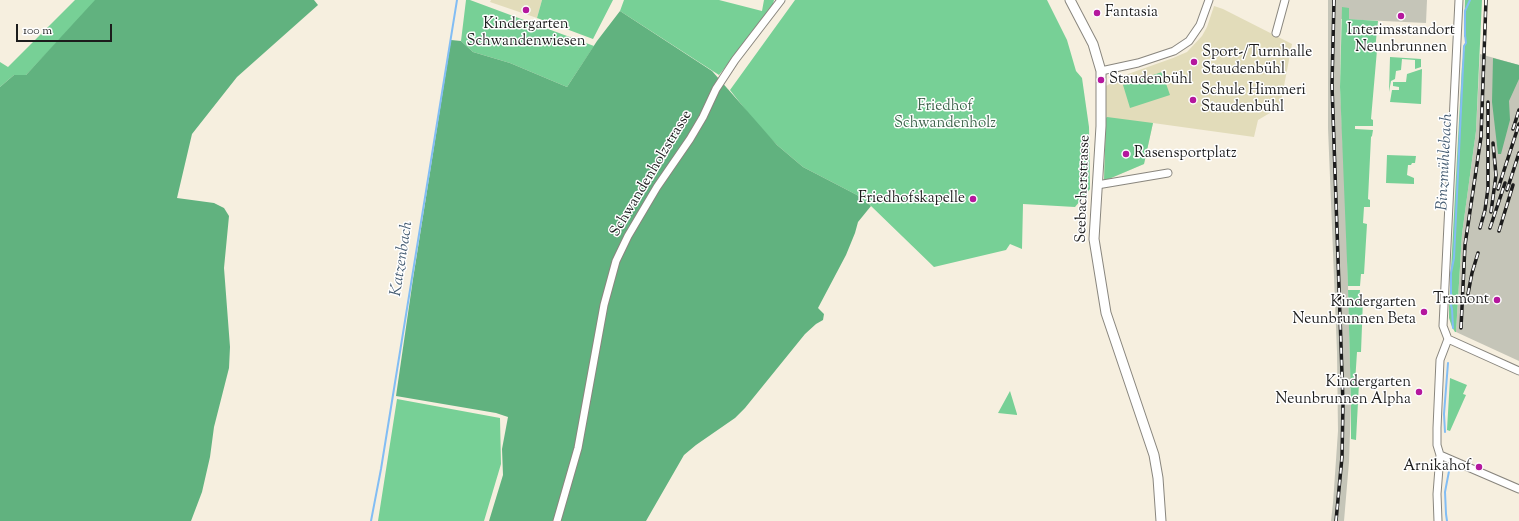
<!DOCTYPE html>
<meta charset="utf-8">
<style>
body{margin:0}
#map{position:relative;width:1519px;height:521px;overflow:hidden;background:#f6efdf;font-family:"Sorts Mill Goudy",serif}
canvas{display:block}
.scale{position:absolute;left:16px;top:24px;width:96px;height:18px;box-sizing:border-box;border:2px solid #1c1c1c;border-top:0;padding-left:5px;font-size:12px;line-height:14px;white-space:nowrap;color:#1c1c1c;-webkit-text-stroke:3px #fff;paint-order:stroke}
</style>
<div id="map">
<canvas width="1519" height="521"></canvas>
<div class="scale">100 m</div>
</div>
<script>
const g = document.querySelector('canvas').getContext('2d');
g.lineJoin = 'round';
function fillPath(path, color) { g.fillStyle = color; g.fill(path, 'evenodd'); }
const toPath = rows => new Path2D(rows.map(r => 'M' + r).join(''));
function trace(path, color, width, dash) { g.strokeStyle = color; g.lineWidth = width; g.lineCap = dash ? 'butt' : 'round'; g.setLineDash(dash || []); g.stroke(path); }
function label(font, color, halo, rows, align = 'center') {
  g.font = font + ' "Sorts Mill Goudy",serif'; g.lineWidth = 3; g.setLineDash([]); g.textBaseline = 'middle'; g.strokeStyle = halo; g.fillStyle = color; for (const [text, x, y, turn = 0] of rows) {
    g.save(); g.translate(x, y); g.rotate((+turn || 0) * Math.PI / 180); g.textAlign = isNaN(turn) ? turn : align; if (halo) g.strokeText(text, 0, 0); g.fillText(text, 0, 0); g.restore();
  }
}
const built = toPath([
 [491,0,542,0,537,18,490,2],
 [1214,6,1223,9,1292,44,1280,107,1258,120,1254,137,1153,123,1144,164,1104,181,1106,86,1128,74,1173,58,1187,52,1202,36,1207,27]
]);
const industrial = toPath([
 [1328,0,1427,0,1426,23,1341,19,1340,87,1346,207,1351,404,1349,462,1344,521,1331,521,1333,503,1338,431,1337,352,1328,128],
 [1480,54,1519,65,1519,361,1456,332,1462,234,1476,131]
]);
const green = toPath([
 [75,0,97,0,26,75,14,75,0,87,0,62,8,67],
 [466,0,470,0,594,46,567,87,510,63,473,52,461,41],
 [542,0,613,0,593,39,537,18],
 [624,0,719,0,762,11,764,0,774,0,772,9,719,75,620,11],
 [795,0,1047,0,1067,40,1076,71,1082,78,1089,127,1090,189,1075,207,1023,204,1022,249,1010,244,1006,250,934,267,871,206,857,195,803,167,777,145,755,122,730,90],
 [1465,0,1482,0,1476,131,1462,234,1456,332,1455,332,1452,327,1449,318,1449,307,1462,65,1466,39,1464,36],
 [1342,7,1349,8,1349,19,1378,21,1375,50,1377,50,1371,119,1373,120,1373,126,1355,126,1355,129,1373,130,1372,136,1371,137,1368,199,1370,200,1370,207,1364,207,1363,223,1367,224,1364,274,1361,274,1360,286,1348,286,1340,87],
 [1390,57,1421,59,1421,67,1415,69,1415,60,1402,59,1401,70,1396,71,1395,79,1391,81,1389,92],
 [1422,69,1421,104,1390,102,1392,90,1399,90,1399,87,1393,86,1393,82,1406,82,1407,74],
 [1162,72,1170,95,1130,108,1123,85],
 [1107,117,1153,123,1144,164,1104,181,1106,118],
 [1387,155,1416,156,1415,163,1412,163,1411,165,1408,165,1407,175,1414,178,1414,184,1386,183],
 [1348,290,1360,290,1359,299,1363,299,1361,352,1357,352,1355,383,1359,383,1356,440,1351,439,1351,404],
 [1450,378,1467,385,1463,394,1466,395,1450,431,1447,430],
 [1010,391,1017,414,1017,415,998,413],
 [397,399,500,418,501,464,484,521,378,521]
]);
const forest = toPath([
 [95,0,314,0,318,5,237,77,192,134,177,198,214,203,224,208,229,216,224,268,230,347,229,368,214,427,210,457,202,492,191,521,0,521,0,87,14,75,26,75],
 [620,11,712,71,777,145,803,167,857,195,871,206,858,222,855,233,846,255,818,308,824,314,823,320,816,324,805,334,745,408,735,418,696,445,684,455,646,521,489,521,503,475,502,449,508,417,496,413,396,396,413,279,451,40,461,41,473,52,510,63,567,87,597,41],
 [1493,58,1519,65,1519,79,1509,101,1510,120,1501,154,1498,154,1492,102]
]);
const stream = toPath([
 [1453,328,1452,309,1451,305,1451,273,1454,258,1464,46,1466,43,1465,35,1465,11,1470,0],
 [1445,432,1444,414,1448,363],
 [371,521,381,469,457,0],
 [1447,521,1446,514,1445,492,1450,466]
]);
const minor = toPath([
 [1276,33,1285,0],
 [1101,71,1138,63,1174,51,1189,41,1200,25,1209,0],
 [1097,185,1168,173],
 [1448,339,1443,326,1459,0],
 [1448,339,1519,371],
 [1440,455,1519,489],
 [557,521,578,448,604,305,616,261,628,236,657,187,690,139,703,117,716,89,735,60,781,0],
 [1438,521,1437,494,1440,455,1437,445,1437,428,1440,360,1448,339]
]);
const tertiary = toPath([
 [1070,0,1093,44,1101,71,1101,126,1094,239,1106,313,1154,455,1158,478,1161,521]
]);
const rail = toPath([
 [1334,0,1332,85,1343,403,1342,457,1336,521],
 [1513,129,1519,110],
 [1498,189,1519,124],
 [1507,190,1519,153],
 [1491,212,1496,175,1493,143],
 [1480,228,1485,210,1488,188,1488,102],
 [1490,228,1505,183],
 [1499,231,1513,185],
 [1468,294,1472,273,1478,253],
 [1461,328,1465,245,1481,137,1486,0]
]);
const markers = [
 [526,10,4,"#b5179e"],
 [1097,13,4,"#b5179e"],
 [1401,16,4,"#b5179e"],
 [1194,62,4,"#b5179e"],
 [1101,80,4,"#b5179e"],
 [1193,100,4,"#b5179e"],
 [1126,154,4,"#b5179e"],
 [973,199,4,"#b5179e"],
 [1497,300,4,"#b5179e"],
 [1424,312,4,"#b5179e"],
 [1419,392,4,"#b5179e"],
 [1479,467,4,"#b5179e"]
];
const poiNames = [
 ["Fantasia",1105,13],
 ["Kindergarten",526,25,"center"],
 ["Schwandenwiesen",526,42,"center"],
 ["Interimsstandort",1401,31,"center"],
 ["Neunbrunnen",1401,48,"center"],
 ["Sport-/Turnhalle",1202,53],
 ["Staudenbühl",1202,70],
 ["Staudenbühl",1109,80],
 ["Schule Himmeri",1201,91],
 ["Staudenbühl",1201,108],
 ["Rasensportplatz",1134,154],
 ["Friedhofskapelle",965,199,"right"],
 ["Tramont",1489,300,"right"],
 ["Kindergarten",1416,303,"right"],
 ["Neunbrunnen Beta",1416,320,"right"],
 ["Kindergarten",1411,383,"right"],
 ["Neunbrunnen Alpha",1411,400,"right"],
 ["Arnikahof",1471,467,"right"]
];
const parkNames = [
 ["Friedhof",945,107],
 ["Schwandenholz",945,124]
];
const streetNames = [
 ["Schwandenholzstrasse",652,174,-59],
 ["Seebacherstrasse",1084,189,-88]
];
const waterNames = [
 ["Binzmühlebach",1446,162,-87],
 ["Katzenbach",403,259,-81]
];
fillPath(built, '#e2dcba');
fillPath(industrial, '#c5c5b8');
fillPath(green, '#77d096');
fillPath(forest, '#61b27f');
trace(stream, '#82bdf4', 2);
trace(minor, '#89867e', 9);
trace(tertiary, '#89867e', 11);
trace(minor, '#fff', 7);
trace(tertiary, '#fff', 9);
trace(rail, '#1c1c1c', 3.5);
trace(rail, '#fff', 2, [6]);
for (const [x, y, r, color] of markers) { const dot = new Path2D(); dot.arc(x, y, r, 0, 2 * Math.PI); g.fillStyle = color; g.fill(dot); trace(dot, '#fff', 1.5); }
label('15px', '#1c1c1c', '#fff', poiNames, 'left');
label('15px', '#40644d', '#fff', parkNames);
label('15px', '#1c1c1c', '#fff', streetNames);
label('italic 16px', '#455c72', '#fff', waterNames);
</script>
